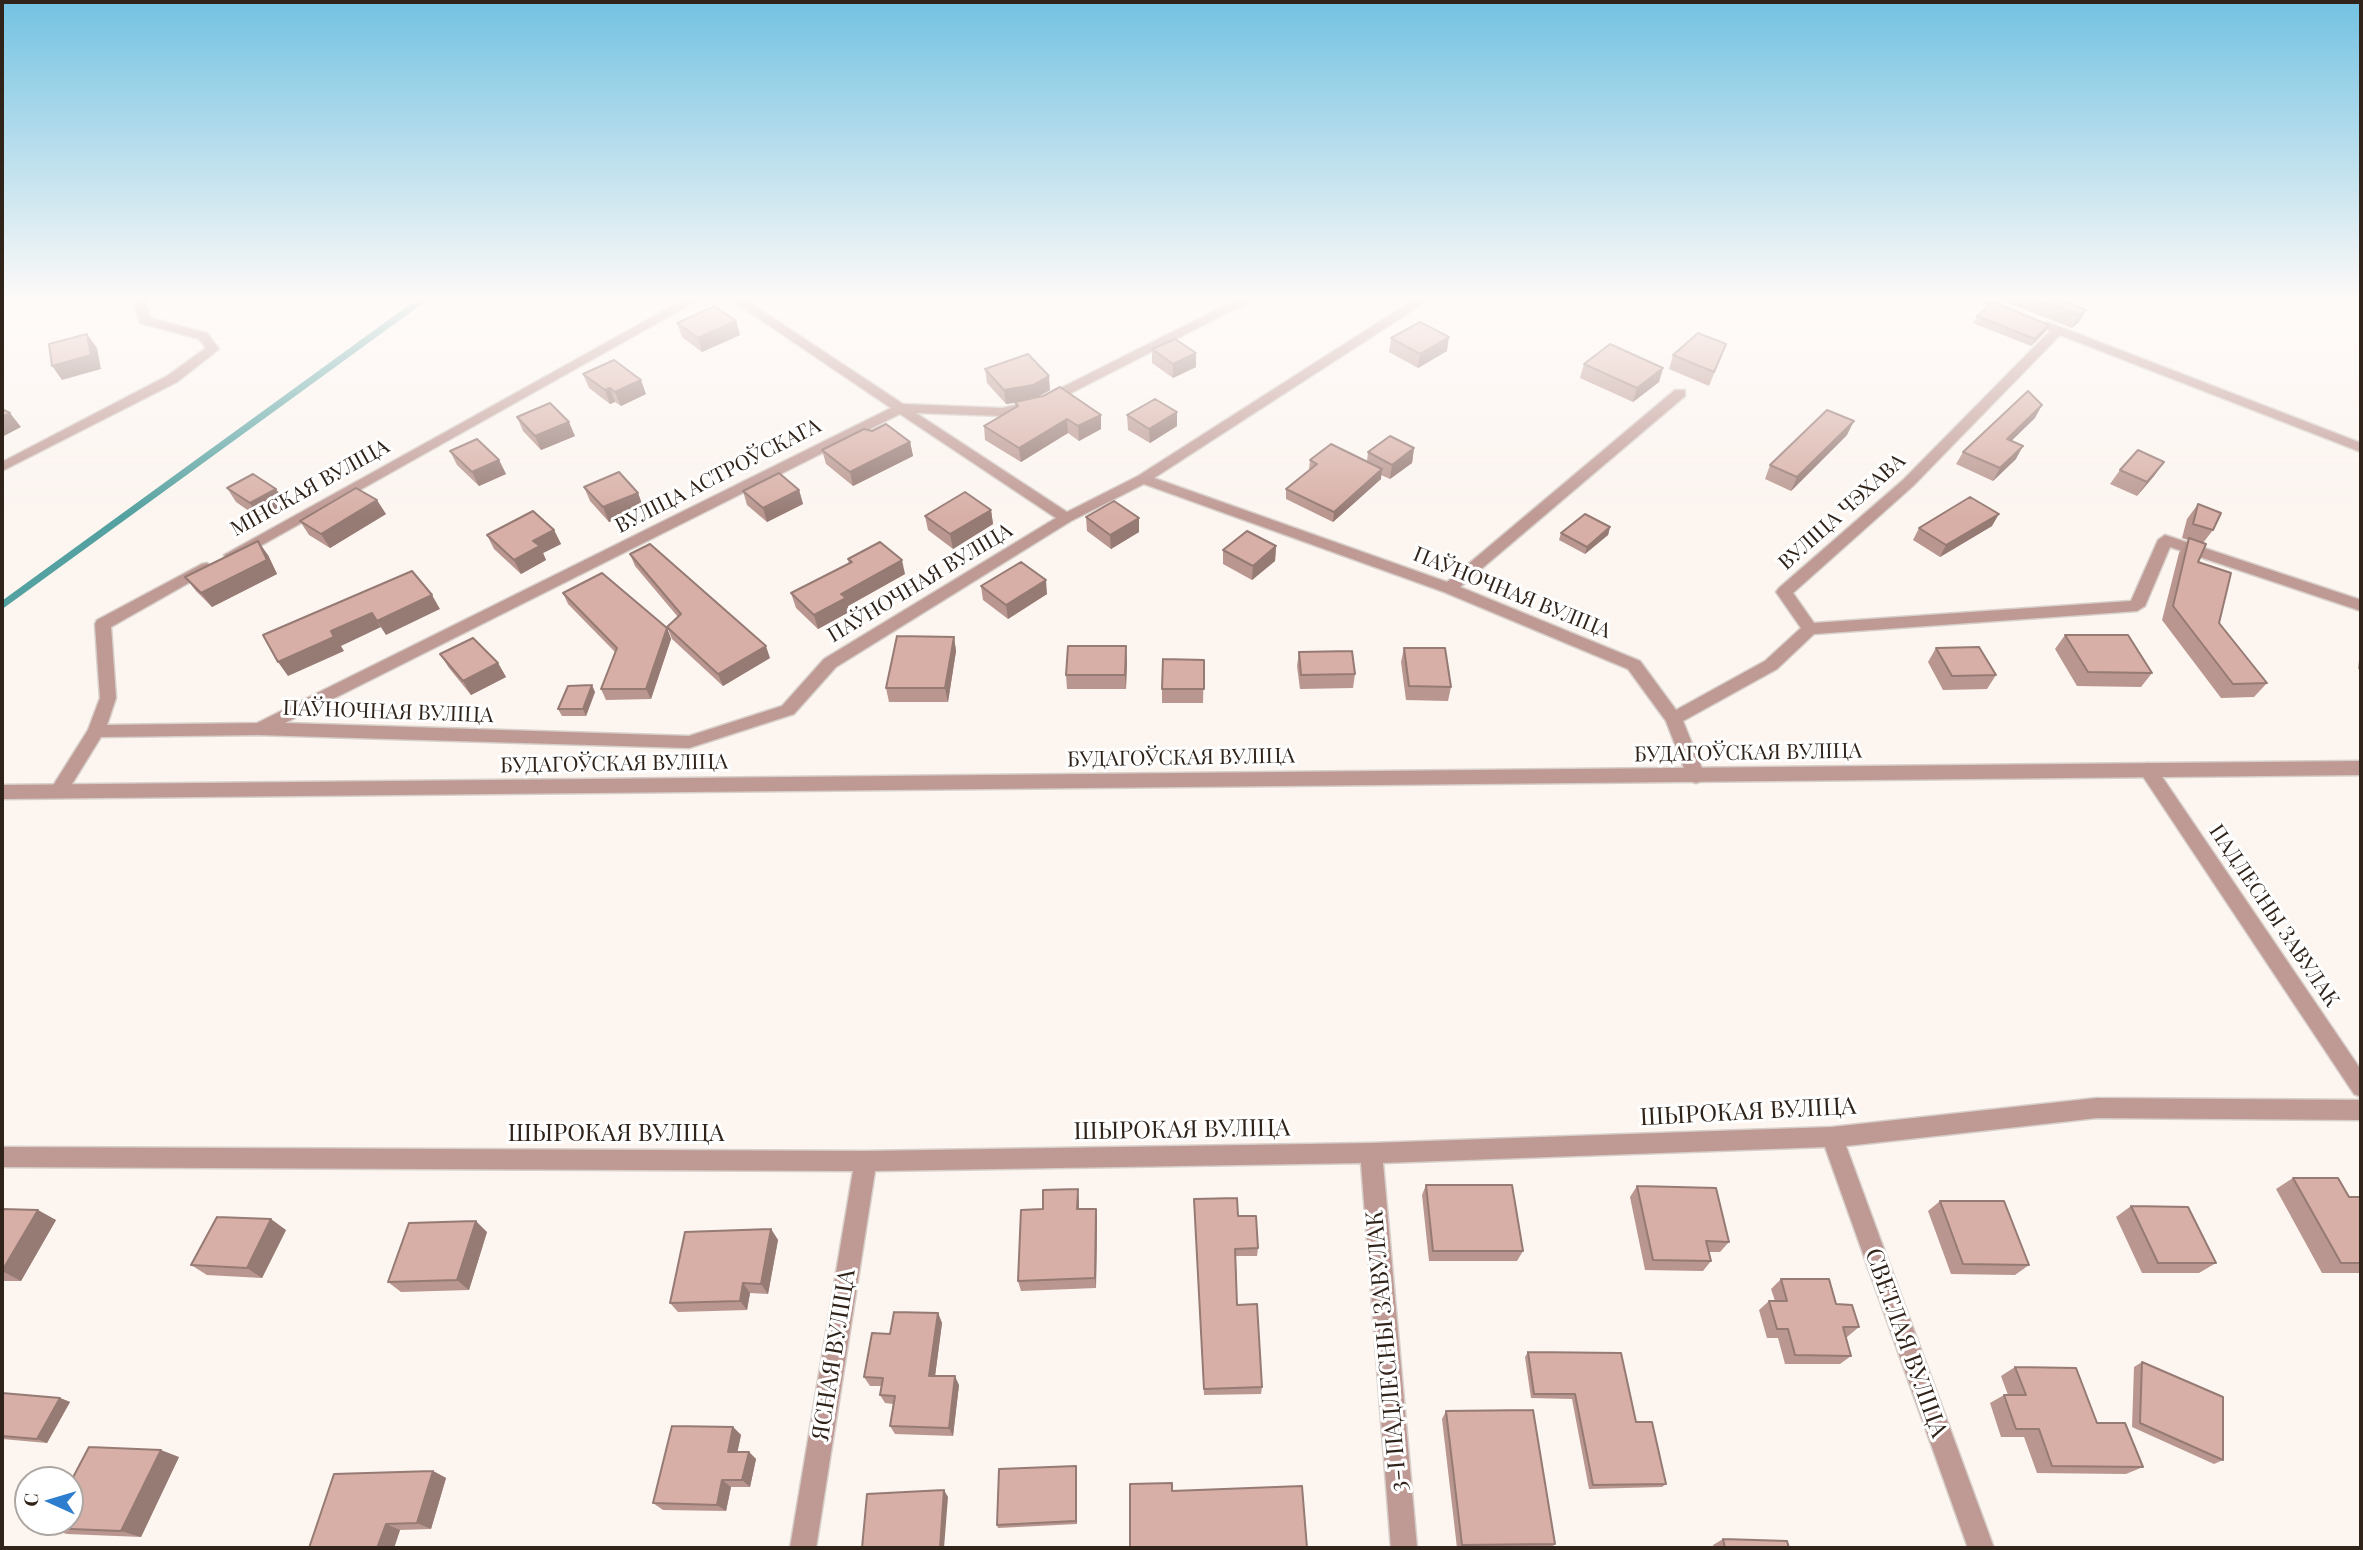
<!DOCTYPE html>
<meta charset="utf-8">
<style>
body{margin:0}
#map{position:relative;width:2363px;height:1550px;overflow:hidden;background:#fcf5f0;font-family:"Playfair Display",serif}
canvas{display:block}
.frame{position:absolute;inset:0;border:4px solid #2f231a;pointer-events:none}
.north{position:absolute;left:14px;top:1466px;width:70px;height:70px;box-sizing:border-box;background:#fff;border:2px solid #aca7a3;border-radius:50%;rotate:274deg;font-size:19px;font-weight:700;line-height:28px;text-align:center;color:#2f231a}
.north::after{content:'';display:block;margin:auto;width:24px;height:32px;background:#2d7ece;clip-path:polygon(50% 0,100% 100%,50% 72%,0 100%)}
</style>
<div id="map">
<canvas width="2363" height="1550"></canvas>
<div class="frame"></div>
<div class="north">С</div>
</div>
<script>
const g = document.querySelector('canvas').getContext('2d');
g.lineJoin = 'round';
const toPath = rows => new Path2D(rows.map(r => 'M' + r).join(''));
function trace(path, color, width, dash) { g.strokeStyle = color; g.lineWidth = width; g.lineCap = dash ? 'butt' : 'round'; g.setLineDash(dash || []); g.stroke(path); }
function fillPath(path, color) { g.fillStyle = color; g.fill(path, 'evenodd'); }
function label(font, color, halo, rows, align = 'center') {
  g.font = font + ' "Playfair Display",serif'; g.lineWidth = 6; g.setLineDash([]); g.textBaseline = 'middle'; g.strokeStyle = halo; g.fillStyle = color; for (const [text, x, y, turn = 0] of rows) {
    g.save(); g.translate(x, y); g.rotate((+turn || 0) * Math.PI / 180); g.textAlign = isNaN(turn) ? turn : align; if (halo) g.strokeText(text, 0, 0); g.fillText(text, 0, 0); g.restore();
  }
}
const stream = toPath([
 [2,605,423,299]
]);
const minor = toPath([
 [133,299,145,299,150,318,207,333,219,349,177,382,2,471,2,462,167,376,206,348,199,339,140,323,133,299],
 [685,299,700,299,237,559,227,559,224,555,685,299],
 [730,299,744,299,903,404,1002,408,1035,401,1238,299,1254,299,1044,407,1002,416,916,413,1067,512,1138,476,1415,299,1430,299,1154,478,1447,582,1675,390,1685,390,1685,396,1460,587,1640,661,1676,710,1765,661,1801,628,1776,592,1779,588,1903,480,2050,331,2041,326,2047,322,2361,443,2361,452,2060,335,1913,486,1793,593,1814,623,2131,601,2158,540,2165,535,2361,600,2361,611,2170,547,2145,606,2137,611,1814,634,1777,669,1683,721,1705,776,1702,781,1696,783,1690,781,1687,776,1666,721,1628,669,1444,592,1144,484,1071,521,836,667,794,714,689,748,258,735,101,737,64,797,52,797,49,792,88,730,100,698,95,624,97,620,202,564,207,563,215,568,111,627,116,698,107,725,257,723,891,408,730,299],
 [900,414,1056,518,824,659,782,706,689,736,285,723,900,414],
 [1973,299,1990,299,2017,312,2007,315,1973,299],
 [2148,763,2154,765,2361,1070,2361,1097,2354,1094,2142,775,2139,770,2142,765,2148,763],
 [2097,1098,2361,1100,2361,1120,2097,1118,1846,1146,1994,1548,1968,1548,1825,1147,1383,1163,1417,1548,1391,1548,1361,1163,875,1171,816,1548,790,1548,853,1171,2,1167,2,1147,866,1151,1371,1143,1832,1127,2097,1098]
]);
const tertiary = toPath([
 [2361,761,2361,775,2,799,2,785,2361,761]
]);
const wall = toPath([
 [2000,299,2059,299,2086,310,2079,322,2072,328,2000,300],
 [1977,316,2045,332,2031,346,1973,323],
 [736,321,740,335,702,352,682,337,677,323],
 [1391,338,1447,351,1418,368,1389,352],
 [1726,344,1709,386,1669,369,1673,355],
 [1152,349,1196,353,1196,367,1173,378,1152,363],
 [1584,364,1663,368,1659,382,1633,402,1580,378],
 [985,369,1050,390,1038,397,1101,415,1101,429,1079,441,1068,433,1021,462,985,440,984,426,1015,407,1015,403,1006,404,987,383],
 [583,374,646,394,621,406,615,402,610,404,589,388],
 [1177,412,1177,426,1150,443,1128,430,1127,415],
 [517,417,575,436,541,450,523,431],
 [2035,418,2011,441,2016,459,1993,481,1956,464,1963,452],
 [1847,435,1791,491,1765,479,1770,465],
 [910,442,913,456,853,486,826,464,822,450],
 [1414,448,1412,463,1390,479,1381,475,1381,479,1333,522,1286,499,1286,489,1309,470,1310,460,1367,461,1368,452],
 [450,451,499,460,506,474,479,486,457,465],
 [2164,462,2154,476,2137,496,2110,484,2120,470],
 [584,487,638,493,643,507,609,522,590,501],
 [227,488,276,489,286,503,259,518,236,502],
 [799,490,803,504,767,522,747,505,743,491],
 [2198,504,2213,530,2203,543,2198,562,2219,623,2267,683,2254,697,2221,698,2162,620,2179,553,2188,540,2182,538,2187,519],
 [991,510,993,524,953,549,928,530,925,516],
 [386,514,330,548,309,535,300,521],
 [1086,517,1139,532,1111,549,1087,531],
 [1992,526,1940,557,1913,540,1919,528],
 [1610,527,1608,535,1585,554,1559,540,1561,533],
 [554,530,561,544,543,553,546,560,521,574,494,549,487,535],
 [1276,546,1275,561,1252,580,1223,564,1223,550],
 [630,554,770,658,723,686,672,639,667,627,678,617,635,566],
 [268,555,277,574,212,607,196,591,185,577],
 [848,559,905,574,848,606,849,612,818,629,796,608,791,593,849,564],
 [981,586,1047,594,1008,619,983,600],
 [563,593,667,628,671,639,651,699,606,700,601,689,615,652,568,604],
 [2065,635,2152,673,2141,687,2077,686,2055,649],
 [954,637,956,651,948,702,889,702,886,688],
 [2361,644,2361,670,2358,669],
 [1404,648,1451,687,1448,701,1406,700,1401,662],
 [1936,648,1996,675,1987,689,1943,690,1928,662],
 [1299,652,1355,674,1353,688,1300,689,1297,666],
 [440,654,498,663,506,677,471,695,449,668],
 [1127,660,1126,689,1067,689,1066,675],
 [1204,660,1203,703,1162,703,1162,689],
 [595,692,586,716,562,716,558,709],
 [2293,1178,2349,1197,2361,1197,2361,1273,2322,1273,2276,1189],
 [1426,1185,1523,1251,1517,1261,1429,1261,1422,1195],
 [1637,1186,1729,1242,1720,1252,1709,1252,1711,1261,1703,1271,1645,1270,1630,1197],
 [1194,1199,1238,1216,1258,1248,1257,1256,1236,1256,1237,1305,1262,1387,1261,1394,1204,1395],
 [1079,1200,1079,1209,1096,1209,1097,1219,1096,1288,1021,1291,1018,1281,1043,1209],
 [1940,1201,2029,1265,2015,1275,1951,1274,1928,1211],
 [2131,1206,2216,1263,2199,1273,2142,1273,2116,1217],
 [2,1209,56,1220,21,1281,2,1281],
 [771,1229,778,1240,768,1294,750,1293,747,1310,678,1312,670,1303],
 [286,1230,262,1278,207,1275,191,1265],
 [487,1232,469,1290,401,1292,388,1282],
 [1781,1279,1836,1304,1859,1327,1847,1337,1846,1337,1851,1356,1840,1364,1785,1364,1778,1338,1767,1338,1759,1310,1769,1301,1775,1301,1771,1289],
 [938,1313,942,1323,935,1376,959,1385,953,1436,895,1434,890,1426,893,1404,885,1403,880,1395,881,1386,870,1386,864,1377,890,1334],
 [1528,1352,1636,1422,1666,1484,1662,1487,1589,1489,1572,1399,1531,1398,1525,1357],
 [2142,1362,2223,1460,2214,1464,2132,1427,2134,1367],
 [2015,1367,2097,1423,2143,1467,2126,1474,2037,1473,2024,1437,2001,1437,1990,1403,2004,1395,2008,1395,2001,1376],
 [2,1393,60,1398,70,1402,47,1443,2,1439],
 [1446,1411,1555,1544,1551,1548,1457,1548,1442,1419],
 [733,1427,741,1435,737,1452,749,1452,756,1459,750,1487,731,1487,726,1511,663,1510,653,1503],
 [179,1457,141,1537,67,1534,46,1528],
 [1076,1466,1077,1469,1077,1524,998,1528,997,1525],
 [433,1471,446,1478,431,1529,400,1530,394,1548,309,1548],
 [1723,1539,1789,1548,1714,1548,1713,1545]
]);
const shadedWall = toPath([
 [2086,310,2079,322,2072,328,2079,315],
 [736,321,740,335,702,352,698,338],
 [2049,325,2045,332,2031,346,2035,339],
 [87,334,97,348,101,369,62,380,52,366],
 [1449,337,1447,351,1418,368,1420,354],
 [1196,353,1196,367,1173,378,1173,364],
 [1663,368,1659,382,1633,402,1637,388],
 [1049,376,1050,390,1034,399,1006,404,1004,390],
 [641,380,646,394,621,406,615,392],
 [610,388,615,402,610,404,605,390],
 [2042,405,2035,418,2000,452,2007,439],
 [1177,412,1177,426,1150,443,1149,429],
 [10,413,21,427,2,437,2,417],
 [1101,415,1101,429,1079,441,1078,426],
 [1067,419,1068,433,1021,462,1019,448],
 [1854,421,1847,435,1791,491,1797,477],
 [569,422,575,436,541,450,535,436],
 [910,442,913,456,853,486,850,472],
 [2023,446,2016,459,1993,481,2000,468],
 [1414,448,1412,463,1390,479,1392,465],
 [499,460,506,474,479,486,472,472],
 [2164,462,2154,476,2137,496,2147,482],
 [1382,469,1381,479,1333,522,1334,512],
 [276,489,286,503,259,518,250,503],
 [799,490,803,504,767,522,763,508],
 [638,493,643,507,609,522,603,507],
 [377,500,386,514,330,548,321,534],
 [991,510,993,524,953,549,950,534],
 [1999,514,1992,526,1940,557,1946,545],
 [1139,518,1139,532,1111,549,1110,535],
 [1610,527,1608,535,1585,554,1587,547],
 [554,530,561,544,543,553,546,560,521,574,514,560,533,541],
 [258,541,268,555,277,574,212,607,201,593],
 [1276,546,1275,561,1252,580,1253,566],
 [902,560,905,574,848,606,849,612,818,629,814,615,841,594],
 [1046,580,1047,594,1008,619,1006,605],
 [432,595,440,609,386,635,377,621],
 [372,613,381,627,341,646,344,651,288,676,278,662,331,631],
 [667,628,671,639,651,699,646,689],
 [954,637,956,651,948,702,945,688],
 [766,646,770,658,723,686,718,674],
 [1126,646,1127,660,1126,689,1125,675],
 [498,663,506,677,471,695,463,681],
 [592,685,595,692,586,716,583,709],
 [1078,1189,1079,1200,1079,1220,1077,1209],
 [1096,1209,1097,1219,1096,1288,1095,1278],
 [38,1210,56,1220,21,1281,2,1271],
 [271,1219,286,1230,262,1278,247,1268],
 [476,1221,487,1232,469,1290,457,1280],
 [771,1229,778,1240,768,1294,761,1284],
 [743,1283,750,1293,747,1310,740,1301],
 [938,1313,942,1323,934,1384,929,1376],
 [955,1376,959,1385,953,1436,949,1428],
 [60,1398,70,1402,47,1443,37,1439],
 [733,1427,741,1435,736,1459,728,1452],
 [161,1450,179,1457,141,1537,121,1531],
 [749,1452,756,1459,750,1487,742,1480],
 [1076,1466,1077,1469,1077,1524,1076,1521],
 [433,1471,446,1478,431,1529,417,1523],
 [722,1480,731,1487,726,1511,717,1505],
 [944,1490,948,1497,944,1548,940,1548],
 [386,1524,400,1530,394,1548,377,1548]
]);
const building = toPath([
 [2036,299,2059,299,2086,310,2079,315,2036,299],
 [1993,302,2049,325,2035,339,1977,316,1993,302],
 [715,306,736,321,698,338,677,323,715,306],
 [1420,322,1449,337,1420,354,1391,338,1420,322],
 [1698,333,1726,344,1714,372,1673,355,1698,333],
 [87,334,91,355,52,366,49,344,87,334],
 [1175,339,1196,353,1173,364,1152,349,1175,339],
 [1610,344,1663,368,1637,388,1584,364,1610,344],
 [1028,354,1049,376,1033,385,1004,390,985,369,1028,354],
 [614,360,641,380,615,392,610,388,605,390,583,374,614,360],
 [1060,387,1101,415,1078,426,1067,419,1019,448,984,426,1018,406,1015,402,1043,396,1060,387],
 [2028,391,2042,405,2007,439,2023,446,2000,468,1963,452,2028,391],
 [1155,399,1177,412,1149,429,1127,415,1155,399],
 [550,403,569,422,535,436,517,417,550,403],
 [2,409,10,413,2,417,2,409],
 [1827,410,1854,421,1797,477,1770,465,1827,410],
 [886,424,910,442,850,472,822,450,864,429,872,431,886,424],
 [1390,436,1414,448,1392,465,1368,452,1390,436],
 [477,439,499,460,472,472,450,451,477,439],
 [1331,444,1382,469,1334,512,1286,489,1317,464,1310,460,1331,444],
 [2138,450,2164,462,2147,482,2120,470,2138,450],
 [619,472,638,493,603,507,584,487,619,472],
 [779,473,799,490,763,508,743,491,779,473],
 [253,474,276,489,250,503,227,488,253,474],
 [356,488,377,500,321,534,300,521,356,488],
 [965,492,991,510,950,534,925,516,965,492],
 [1970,497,1999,514,1946,545,1919,528,1970,497],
 [1114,501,1139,518,1110,535,1086,517,1114,501],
 [2198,504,2221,513,2213,530,2193,524,2198,504],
 [533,511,554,530,533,541,540,546,514,560,487,535,533,511],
 [1585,514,1610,527,1587,547,1561,533,1585,514],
 [1247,531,1276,546,1253,566,1223,550,1247,531],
 [2189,538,2206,544,2198,562,2231,573,2219,623,2267,683,2233,684,2173,606,2189,538],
 [258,541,267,560,201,593,185,577,258,541],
 [880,542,902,560,841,594,846,598,814,615,791,593,852,562,848,559,880,542],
 [650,544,766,646,718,674,667,627,681,614,630,554,650,544],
 [1021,562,1046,580,1006,605,981,586,1021,562],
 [412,571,432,595,377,621,372,613,331,631,334,637,278,662,263,635,412,571],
 [602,573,667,628,646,689,601,689,617,648,563,593,602,573],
 [2065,635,2128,635,2152,673,2088,672,2065,635],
 [897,636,954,637,945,688,886,688,897,636],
 [473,638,498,663,463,681,440,654,473,638],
 [1068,646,1126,646,1125,675,1066,675,1068,646],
 [1979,647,1996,675,1952,676,1936,648,1979,647],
 [1404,648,1445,648,1451,687,1409,686,1404,648],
 [1352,651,1355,674,1301,675,1299,652,1352,651],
 [1163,659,1204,660,1204,689,1162,689,1163,659],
 [592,685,583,709,558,709,568,686,592,685],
 [2293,1178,2338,1178,2349,1197,2361,1197,2361,1263,2341,1263,2293,1178],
 [1426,1185,1512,1185,1523,1251,1433,1251,1426,1185],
 [1637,1186,1716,1188,1729,1242,1706,1241,1711,1261,1653,1260,1637,1186],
 [1078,1189,1077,1209,1096,1209,1095,1278,1018,1281,1021,1210,1043,1209,1043,1190,1078,1189],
 [1237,1198,1238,1216,1256,1216,1258,1248,1235,1249,1237,1305,1257,1304,1262,1387,1204,1389,1194,1199,1237,1198],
 [1940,1201,2004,1201,2029,1265,1963,1264,1940,1201],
 [2131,1206,2188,1207,2216,1263,2158,1263,2131,1206],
 [2,1209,38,1210,2,1271,2,1209],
 [217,1217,271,1219,247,1268,191,1265,217,1217],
 [476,1221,457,1280,388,1282,409,1223,476,1221],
 [771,1229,761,1284,743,1283,740,1301,670,1303,685,1232,771,1229],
 [1781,1279,1829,1279,1836,1304,1852,1305,1859,1327,1843,1327,1851,1356,1795,1355,1788,1329,1777,1329,1769,1301,1787,1301,1781,1279],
 [894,1312,938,1313,929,1376,955,1376,949,1428,890,1426,895,1396,880,1395,883,1378,864,1377,872,1333,890,1334,894,1312],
 [1528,1352,1621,1353,1636,1422,1652,1422,1666,1484,1593,1485,1575,1394,1534,1394,1528,1352],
 [2142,1362,2223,1397,2223,1460,2140,1423,2142,1362],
 [2015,1367,2076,1368,2097,1423,2125,1423,2143,1467,2052,1466,2039,1429,2016,1429,2004,1395,2026,1395,2015,1367],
 [2,1393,60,1398,37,1439,2,1436,2,1393],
 [1533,1410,1555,1544,1462,1545,1446,1411,1533,1410],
 [672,1426,733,1427,728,1452,749,1452,742,1480,722,1480,717,1505,653,1503,672,1426],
 [89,1447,161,1450,121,1531,46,1528,49,1522,70,1522,70,1483,89,1447],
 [1076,1466,1076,1521,997,1525,999,1469,1076,1466],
 [433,1471,417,1523,386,1524,377,1548,309,1548,334,1474,433,1471],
 [1172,1483,1172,1491,1302,1486,1307,1548,1215,1548,1215,1547,1130,1548,1130,1484,1172,1483],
 [944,1490,940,1548,862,1548,867,1494,944,1490],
 [1723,1539,1787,1541,1789,1548,1725,1548,1723,1539]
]);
const streetNames = [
 ["ВУЛІЦА АСТРОЎСКАГА",718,476,-27],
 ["МІНСКАЯ ВУЛІЦА",310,488,-29],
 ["ВУЛІЦА ЧЭХАВА",1842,512,-42],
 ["ПАЎНОЧНАЯ ВУЛІЦА",920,583,-31],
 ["ПАЎНОЧНАЯ ВУЛІЦА",1512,593,22],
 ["ПАЎНОЧНАЯ ВУЛІЦА",388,712,2],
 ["БУДАГОЎСКАЯ ВУЛІЦА",1748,753,-1],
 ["БУДАГОЎСКАЯ ВУЛІЦА",1181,758,-1],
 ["БУДАГОЎСКАЯ ВУЛІЦА",614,764,-1],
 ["ПАДЛЕСНЫ ЗАВУЛАК",2274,916,56]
];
const nearStreetnames = [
 ["ШЫРОКАЯ ВУЛІЦА",1748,1112,-3],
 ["ШЫРОКАЯ ВУЛІЦА",1182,1130,-1],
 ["ШЫРОКАЯ ВУЛІЦА",616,1134],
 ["СВЕТЛАЯ ВУЛІЦА",1906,1343,70],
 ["3-І ПАДЛЕСНЫ ЗАВУЛАК",1387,1351,-95],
 ["ЯСНАЯ ВУЛІЦА",834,1355,-81]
];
trace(stream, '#53a1a0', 7);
trace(minor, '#d7cfc9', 3);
trace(tertiary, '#d7cfc9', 3);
fillPath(minor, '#bf9994');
fillPath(tertiary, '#bf9994');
fillPath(wall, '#b9968f');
fillPath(shadedWall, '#967a74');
fillPath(building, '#d7afa6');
trace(building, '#967a74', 2);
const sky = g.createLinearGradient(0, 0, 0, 516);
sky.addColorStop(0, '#73c2e2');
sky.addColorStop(0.58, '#fefaf8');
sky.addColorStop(1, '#fefaf800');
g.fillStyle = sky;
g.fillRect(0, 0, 2363, 516);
label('21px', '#2f231a', '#fff', streetNames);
label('24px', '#2f231a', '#fff', nearStreetnames);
</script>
